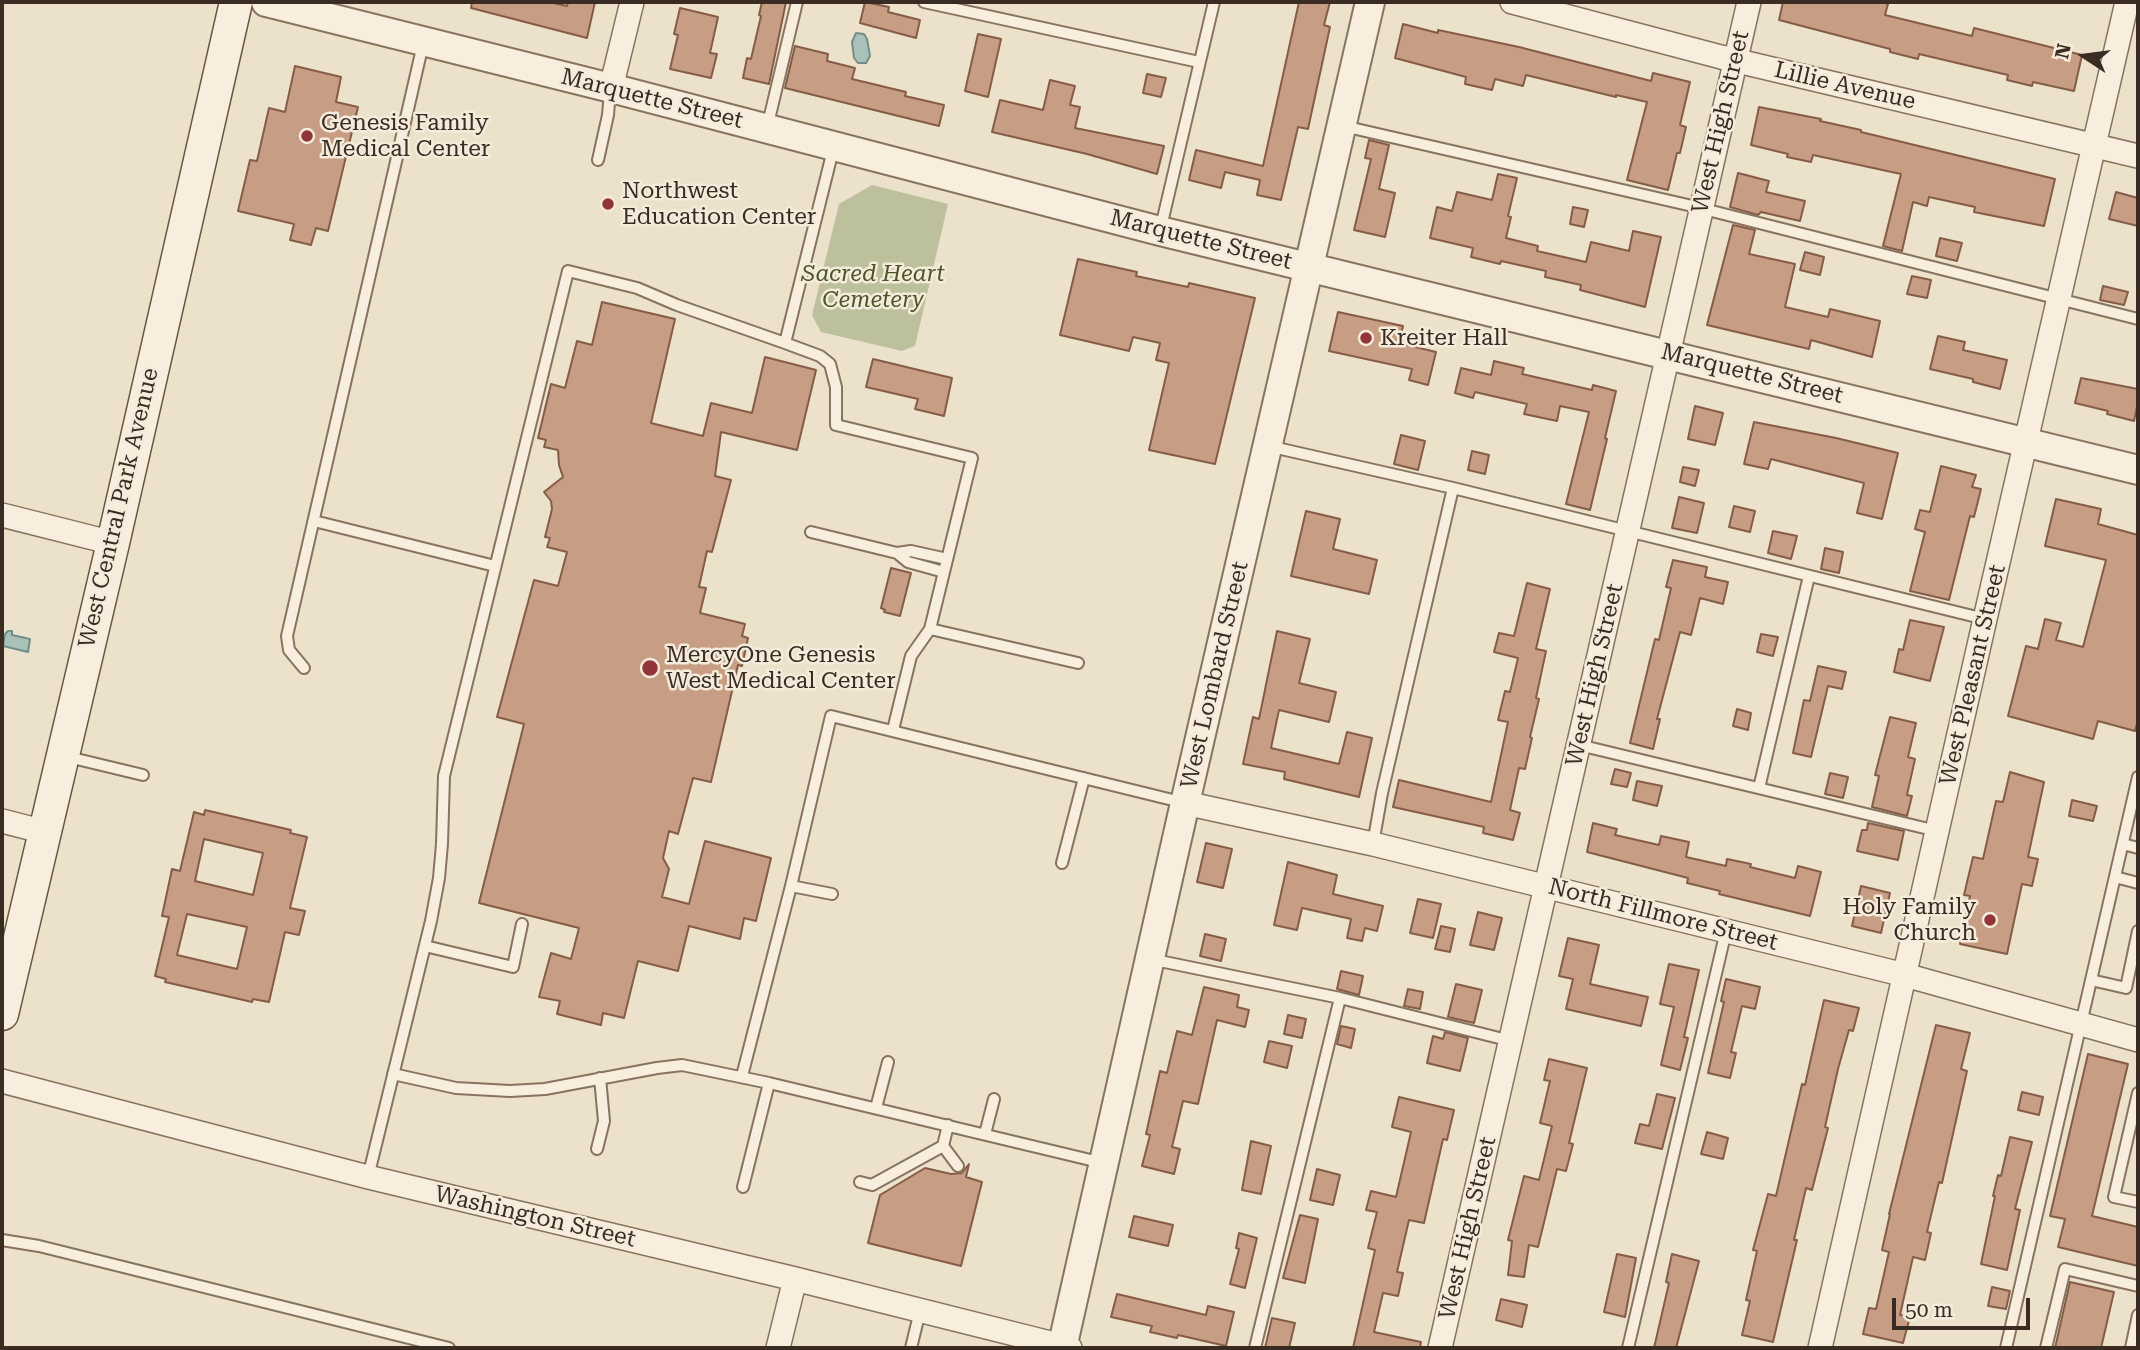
<!DOCTYPE html>
<style>
body{margin:0}
#map{position:relative;width:2140px;height:1350px;overflow:hidden;background:#ece1ca;font-family:"Roboto Serif",serif}
canvas{display:block}
.frame{position:absolute;inset:0;border:4px solid #3a2c22;pointer-events:none}
.north{position:absolute;left:2049px;top:21px;width:70px;height:70px;-webkit-text-stroke:5px #f4ebda;paint-order:stroke;rotate:283deg;font-size:19px;font-weight:700;line-height:28px;text-align:center;color:#3a2c22}
.north::after{content:'';display:block;margin:auto;width:24px;height:32px;background:#3a2c22;clip-path:polygon(50% 0,100% 100%,50% 72%,0 100%)}
.scale{position:absolute;left:1892px;top:1298px;width:138px;height:32px;box-sizing:border-box;border:4px solid #3a2c22;border-top:0;padding-left:9px;font-size:21px;line-height:24px;white-space:nowrap;color:#3a2c22;-webkit-text-stroke:5px #f4ebda;paint-order:stroke}
</style>
<div id="map">
<canvas width="2140" height="1350"></canvas>
<div class="frame"></div>
<div class="north">N</div>
<div class="scale">50 m</div>
</div>
<script>
const g = document.querySelector('canvas').getContext('2d');
g.lineJoin = 'round';
function fillPath(path, color) { g.fillStyle = color; g.fill(path, 'evenodd'); }
const toPath = rows => new Path2D(rows.map(r => 'M' + r).join(''));
function trace(path, color, width, dash) { g.strokeStyle = color; g.lineWidth = width; g.lineCap = dash ? 'butt' : 'round'; g.setLineDash(dash || []); g.stroke(path); }
function label(font, color, halo, rows, align = 'center') {
  g.font = font + ' "Roboto Serif",serif'; g.lineWidth = 5; g.setLineDash([]); g.textBaseline = 'middle'; g.strokeStyle = halo; g.fillStyle = color; for (const [text, x, y, turn = 0] of rows) {
    g.save(); g.translate(x, y); g.rotate((+turn || 0) * Math.PI / 180); g.textAlign = isNaN(turn) ? turn : align; if (halo) g.strokeText(text, 0, 0); g.fillText(text, 0, 0); g.restore();
  }
}
const cemetery = toPath([
 [872,185,948,204,915,346,902,351,821,332,812,315,839,204]
]);
const water = toPath([
 [856,33,864,34,867,39,870,56,866,63,858,63,854,58,852,42,856,33],
 [8,631,12,631,12,635,30,639,28,652,3,646,5,634,8,631]
]);
const building = toPath([
 [472,2,549,2,567,6,568,2,595,2,587,38,471,8,472,2],
 [762,2,786,2,769,84,743,78,747,58,751,59,761,16,759,15,762,2],
 [865,2,889,7,888,12,920,20,916,38,860,23,865,2],
 [1299,2,1330,2,1324,25,1330,27,1308,129,1298,127,1281,200,1257,195,1260,180,1225,172,1221,188,1189,180,1196,150,1263,166,1299,2],
 [1783,2,1881,2,1888,4,1885,15,1972,36,1974,28,2082,55,2074,91,2033,82,2032,86,2007,80,2008,75,1919,54,1918,59,1890,52,1890,49,1779,20,1783,2],
 [680,8,718,17,710,53,717,54,711,78,670,69,678,35,674,34,680,8],
 [1403,24,1438,33,1438,30,1519,47,1651,81,1653,73,1690,82,1680,125,1686,127,1680,153,1677,153,1668,190,1627,180,1647,102,1616,95,1616,97,1526,75,1523,86,1495,79,1492,90,1465,84,1466,77,1395,58,1403,24],
 [978,34,1001,39,988,97,965,91,978,34],
 [795,46,828,54,827,61,855,68,852,79,906,92,905,96,944,105,939,126,785,88,795,46],
 [295,66,341,77,336,102,358,107,328,231,316,228,311,245,290,240,294,224,238,211,250,160,257,161,269,108,285,112,295,66],
 [1147,74,1166,78,1161,97,1143,93,1147,74],
 [1050,80,1075,86,1070,105,1080,107,1075,128,1164,146,1157,174,1087,154,992,132,1000,100,1043,110,1050,80],
 [1759,107,1821,119,1820,121,1861,130,1861,132,2055,179,2044,226,1974,212,1975,207,1929,197,1927,206,1913,202,1902,251,1883,246,1901,174,1813,155,1811,162,1787,157,1788,154,1751,145,1759,107],
 [1369,140,1389,145,1379,189,1395,193,1385,237,1354,230,1371,159,1365,158,1369,140],
 [1738,173,1769,181,1766,192,1805,201,1800,221,1761,212,1758,215,1730,207,1738,173],
 [1498,174,1517,178,1508,216,1511,217,1506,238,1538,246,1537,251,1586,262,1591,242,1629,251,1633,231,1661,237,1645,307,1580,290,1581,285,1545,277,1546,271,1501,261,1500,264,1471,257,1473,248,1430,238,1437,207,1452,211,1457,192,1492,200,1498,174],
 [2116,192,2138,198,2138,226,2109,219,2116,192],
 [1573,207,1588,210,1584,227,1570,224,1573,207],
 [1733,225,1755,230,1749,254,1795,264,1785,307,1828,317,1830,309,1880,321,1872,357,1811,340,1809,349,1707,325,1733,225],
 [1940,238,1962,243,1957,261,1936,256,1940,238],
 [1805,252,1824,257,1820,275,1800,270,1805,252],
 [1078,259,1137,272,1136,276,1188,287,1189,283,1255,298,1215,464,1149,450,1169,363,1156,360,1160,343,1133,337,1129,351,1060,335,1078,259],
 [1912,276,1931,280,1927,298,1907,294,1912,276],
 [2103,286,2128,292,2124,305,2100,300,2103,286],
 [602,302,675,319,651,423,703,436,711,403,752,413,765,357,816,370,797,450,721,432,715,476,731,480,712,552,707,551,699,587,706,588,700,613,745,624,742,636,748,638,742,666,738,665,711,782,693,778,678,834,669,831,663,858,669,869,662,897,689,904,705,841,771,858,756,921,744,918,740,939,689,926,678,971,638,961,624,1018,603,1013,601,1025,557,1014,560,1001,539,997,551,953,571,959,579,928,479,903,524,724,497,717,534,580,558,586,567,552,547,547,550,538,545,537,552,509,551,501,544,492,563,477,559,465,558,450,544,447,546,440,538,438,551,384,565,388,577,341,592,345,602,302],
 [1338,312,1403,326,1399,343,1436,352,1428,385,1409,380,1412,369,1329,351,1338,312],
 [1938,336,1965,342,1963,350,2007,360,2000,389,1973,382,1973,379,1930,369,1938,336],
 [873,359,952,378,944,416,915,409,918,399,866,387,873,359],
 [1494,361,1524,368,1522,374,1592,390,1593,385,1616,391,1605,438,1607,439,1590,510,1566,504,1589,412,1560,406,1557,421,1524,414,1527,404,1475,392,1473,398,1455,393,1461,368,1491,375,1494,361],
 [2081,378,2138,389,2138,402,2134,421,2107,414,2108,411,2075,403,2081,378],
 [1695,406,1723,413,1715,445,1688,439,1695,406],
 [1754,422,1836,438,1898,453,1882,519,1857,513,1864,483,1771,459,1768,469,1744,464,1754,422],
 [1401,435,1425,441,1418,470,1394,464,1401,435],
 [1472,451,1489,455,1485,474,1468,470,1472,451],
 [1941,466,1976,475,1972,487,1981,489,1974,517,1970,516,1949,600,1910,591,1925,532,1915,529,1920,510,1930,512,1941,466],
 [1683,467,1699,470,1695,486,1680,482,1683,467],
 [1679,497,1704,503,1697,533,1672,528,1679,497],
 [2056,499,2101,509,2098,524,2138,535,2138,719,2135,731,2098,721,2093,739,2008,716,2026,646,2038,649,2045,619,2061,623,2056,640,2083,647,2106,560,2045,546,2056,499],
 [1734,506,1755,511,1750,532,1729,527,1734,506],
 [1306,511,1340,519,1333,549,1377,560,1369,594,1291,576,1306,511],
 [1773,531,1797,536,1791,559,1768,553,1773,531],
 [1825,548,1843,552,1839,573,1821,569,1825,548],
 [1673,560,1707,567,1705,577,1728,582,1723,604,1700,598,1691,635,1680,632,1657,719,1660,719,1653,749,1630,743,1655,639,1659,640,1671,588,1666,587,1673,560],
 [891,568,911,573,900,616,884,612,885,610,881,608,891,568],
 [1527,583,1550,589,1536,649,1546,651,1536,698,1539,699,1530,737,1532,738,1525,769,1519,768,1510,810,1520,813,1513,840,1483,833,1484,827,1393,807,1399,780,1491,802,1508,722,1498,720,1505,691,1510,692,1518,658,1494,652,1499,633,1514,636,1527,583],
 [1910,620,1944,627,1930,681,1894,672,1899,649,1903,650,1910,620],
 [1277,631,1310,639,1299,683,1336,692,1329,722,1279,710,1271,748,1339,764,1347,732,1372,738,1359,797,1284,779,1285,772,1243,764,1253,717,1259,719,1277,631],
 [1761,634,1778,637,1773,656,1757,652,1761,634],
 [1818,666,1846,672,1842,689,1828,686,1811,757,1793,753,1804,700,1810,701,1818,666],
 [1737,709,1751,713,1748,730,1733,726,1737,709],
 [1890,717,1916,723,1908,757,1915,759,1907,795,1912,796,1907,816,1872,807,1879,776,1875,775,1890,717],
 [1615,769,1631,773,1627,787,1611,784,1615,769],
 [2010,772,2044,782,2028,857,2038,859,2032,886,2022,884,2007,954,1960,944,1970,896,1964,895,1973,857,1983,859,1996,801,2003,802,2010,772],
 [1830,773,1848,777,1843,798,1825,794,1830,773],
 [1637,781,1662,786,1657,806,1633,800,1637,781],
 [2072,800,2097,806,2093,821,2069,816,2072,800],
 [205,810,291,830,290,833,307,837,290,908,305,911,299,935,285,932,269,1002,253,999,252,1002,165,982,166,979,155,976,169,917,162,916,172,869,180,871,194,812,204,815,205,810],
 [204,839,263,853,253,895,195,881,204,839],
 [187,914,247,927,237,969,177,955,187,914],
 [1593,823,1617,829,1615,835,1659,845,1661,836,1689,842,1686,857,1726,866,1727,859,1751,864,1750,867,1795,878,1798,866,1821,872,1810,916,1719,894,1720,891,1687,883,1688,878,1587,852,1593,823],
 [1868,823,1904,831,1898,860,1857,851,1862,830,1867,830,1868,823],
 [1206,843,1232,849,1223,888,1197,882,1206,843],
 [1288,862,1337,875,1333,894,1383,906,1377,931,1365,928,1362,941,1347,938,1351,919,1302,908,1297,930,1274,925,1288,862],
 [1861,886,1890,893,1881,933,1852,926,1861,886],
 [1418,899,1441,904,1433,938,1410,933,1418,899],
 [1478,912,1502,918,1494,950,1470,945,1478,912],
 [1441,926,1455,929,1450,952,1435,949,1441,926],
 [1205,934,1226,939,1221,961,1200,956,1205,934],
 [1568,938,1599,945,1590,984,1648,997,1641,1026,1566,1009,1573,979,1559,976,1568,938],
 [1669,964,1699,970,1684,1037,1688,1038,1680,1070,1661,1065,1674,1007,1660,1004,1669,964],
 [1341,971,1363,976,1359,995,1337,989,1341,971],
 [1726,979,1760,987,1755,1009,1742,1006,1731,1052,1736,1053,1730,1078,1708,1073,1724,1002,1721,1001,1726,979],
 [1456,984,1482,990,1474,1023,1448,1017,1456,984],
 [1204,987,1239,995,1237,1007,1249,1010,1245,1027,1217,1020,1198,1104,1183,1101,1172,1147,1180,1149,1174,1174,1142,1166,1150,1135,1146,1134,1160,1071,1167,1073,1177,1031,1192,1035,1204,987],
 [1408,989,1423,992,1420,1009,1404,1006,1408,989],
 [1824,1000,1859,1008,1853,1031,1849,1030,1838,1069,1825,1127,1828,1128,1812,1190,1806,1188,1794,1240,1797,1240,1773,1342,1742,1335,1750,1301,1746,1300,1757,1251,1753,1250,1768,1194,1776,1196,1802,1084,1805,1085,1824,1000],
 [1288,1015,1306,1019,1302,1038,1284,1034,1288,1015],
 [1936,1025,1970,1033,1961,1069,1967,1071,1942,1183,1939,1182,1927,1232,1931,1233,1925,1260,1913,1257,1900,1315,1910,1317,1903,1343,1863,1334,1869,1308,1876,1309,1889,1252,1882,1250,1890,1214,1889,1214,1936,1025],
 [1341,1026,1355,1029,1351,1048,1337,1044,1341,1026],
 [1445,1032,1468,1038,1460,1071,1427,1063,1433,1036,1443,1039,1445,1032],
 [1269,1041,1292,1046,1287,1068,1264,1062,1269,1041],
 [2088,1054,2128,1064,2092,1216,2138,1227,2138,1266,2058,1247,2065,1219,2050,1216,2088,1054],
 [1549,1059,1587,1068,1569,1143,1573,1144,1566,1171,1557,1169,1538,1247,1529,1245,1524,1277,1508,1275,1512,1241,1508,1240,1524,1176,1539,1180,1552,1126,1540,1123,1550,1081,1544,1080,1549,1059],
 [2022,1092,2043,1097,2039,1115,2018,1110,2022,1092],
 [1657,1094,1675,1098,1662,1149,1635,1143,1640,1124,1649,1126,1657,1094],
 [1399,1097,1454,1110,1447,1140,1443,1139,1424,1223,1409,1220,1397,1272,1403,1273,1398,1296,1383,1293,1374,1332,1421,1342,1420,1348,1353,1348,1375,1250,1368,1248,1377,1212,1366,1210,1371,1191,1396,1197,1411,1132,1392,1127,1399,1097],
 [1707,1132,1728,1138,1723,1159,1701,1154,1707,1132],
 [2010,1137,2032,1142,2015,1209,2020,1210,2007,1270,1981,1264,1995,1196,1993,1196,1998,1175,2001,1176,2010,1137],
 [1251,1141,1271,1146,1261,1194,1242,1190,1251,1141],
 [969,1164,966,1177,982,1182,961,1266,868,1243,880,1195,925,1168,951,1174,962,1173,969,1164],
 [1317,1169,1340,1175,1333,1205,1310,1200,1317,1169],
 [1300,1215,1318,1219,1305,1283,1283,1278,1300,1215],
 [1134,1216,1173,1225,1168,1246,1129,1237,1134,1216],
 [1239,1233,1257,1238,1245,1288,1230,1284,1239,1249,1236,1248,1239,1233],
 [1617,1254,1636,1258,1625,1317,1604,1312,1617,1254],
 [1672,1254,1699,1261,1676,1348,1654,1348,1669,1283,1666,1282,1672,1254],
 [2070,1282,2114,1292,2101,1348,2055,1348,2070,1282],
 [1992,1287,2010,1291,2006,1309,1988,1306,1992,1287],
 [1117,1294,1206,1315,1208,1306,1234,1312,1226,1346,1178,1335,1177,1338,1150,1332,1152,1326,1111,1317,1117,1294],
 [1501,1299,1527,1305,1522,1327,1496,1320,1501,1299],
 [1272,1318,1295,1323,1289,1348,1265,1348,1272,1318]
]);
const service = toPath([
 [924,2,1199,62],
 [1343,126,1688,205,2138,319],
 [767,128,797,2],
 [598,160,608,115,610,91],
 [1160,231,1214,2],
 [785,343,820,356,830,364,836,387,836,425,972,458,930,629,911,656,893,730],
 [1268,446,1453,488,1985,619],
 [314,521,495,566],
 [811,532,897,553],
 [944,572,908,562,897,553,911,551,947,559],
 [930,629,1078,663],
 [304,668,289,650,287,636,423,44],
 [1579,745,1937,831],
 [64,756,143,775],
 [1759,788,1809,576],
 [1373,844,1382,793,1453,488],
 [2123,844,2138,848],
 [1062,863,1084,778],
 [2115,877,2138,883],
 [791,886,832,894],
 [425,946,513,967,522,924],
 [1150,959,1340,998,1511,1041],
 [2091,980,2126,988,2138,931],
 [393,1074,456,1088,510,1091,545,1089,657,1068,682,1065,769,1083,1103,1163],
 [742,1076,791,886,831,716,1185,803],
 [2138,1093,2114,1197,2138,1202],
 [876,1108,888,1062],
 [985,1134,994,1099],
 [943,1146,958,1166],
 [597,1149,604,1121,600,1078],
 [368,1177,431,921,439,878,442,844,444,776,568,271,637,288,677,305,785,343,834,146],
 [860,1182,872,1185,943,1146,948,1125],
 [743,1187,769,1083],
 [2,1240,39,1246,449,1348],
 [911,1348,920,1311],
 [1255,1348,1340,998],
 [1628,1348,1726,931],
 [2006,1348,2138,777],
 [2046,1348,2065,1269,2138,1286],
 [2131,1348,2138,1315]
]);
const minor = toPath([
 [1512,2,1721,57,2138,156],
 [611,88,632,2],
 [2,515,113,543],
 [1185,803,1373,844,1905,975,2138,1040],
 [2,821,45,832],
 [2,1081,368,1177,795,1279,1070,1348],
 [778,1348,795,1279],
 [1440,1348,1749,2],
 [1820,1348,1985,619,2127,2]
]);
const tertiary = toPath([
 [266,2,611,88,1160,231,2138,470],
 [1062,1348,1185,803,1370,2]
]);
const secondary = toPath([
 [2,1014,113,543,236,2]
]);
const markers = [
 [307,136,7,"#933438"],
 [608,204,7,"#933438"],
 [1366,338,7,"#933438"],
 [650,668,9,"#933438"],
 [1990,920,7,"#933438"]
];
const streetNames = [
 ["Lillie Avenue",1845,86,13],
 ["Marquette Street",652,99,14],
 ["West High Street",1721,122,-77],
 ["Marquette Street",1201,240,14],
 ["Marquette Street",1752,374,14],
 ["West Central Park Avenue",119,508,-77],
 ["West Lombard Street",1215,675,-77],
 ["West High Street",1595,675,-77],
 ["West Pleasant Street",1973,675,-77],
 ["North Fillmore Street",1663,915,14],
 ["Washington Street",535,1217,13],
 ["West High Street",1468,1228,-77]
];
const poiNames = [
 ["Genesis Family",321,123],
 ["Medical Center",321,149],
 ["Northwest",622,191],
 ["Education Center",622,217],
 ["Kreiter Hall",1380,338],
 ["MercyOne Genesis",666,655],
 ["West Medical Center",666,681],
 ["Holy Family",1976,907,"right"],
 ["Church",1976,933,"right"]
];
const parkNames = [
 ["Sacred Heart",873,274],
 ["Cemetery",873,300]
];
fillPath(cemetery, '#bdc09d');
fillPath(water, '#aac1b9');
trace(water, '#718f86', 2);
fillPath(building, '#c79d83');
trace(building, '#855d47', 2);
trace(service, '#887360', 14);
trace(minor, '#887360', 26);
trace(tertiary, '#887360', 32);
trace(secondary, '#6a5543', 35);
trace(service, '#f7eedd', 10);
trace(minor, '#f7eedd', 23);
trace(tertiary, '#f7eedd', 28);
trace(secondary, '#f7eedd', 32);
for (const [x, y, r, color] of markers) { const dot = new Path2D(); dot.arc(x, y, r, 0, 2 * Math.PI); g.fillStyle = color; g.fill(dot); trace(dot, '#f4ebda', 2.5); }
label('23px', '#3a2c22', '#f4ebda', streetNames);
label('23px', '#3a2c22', '#f4ebda', poiNames, 'left');
label('italic 23px', '#4c552a', '#f4ebda', parkNames);
</script>
